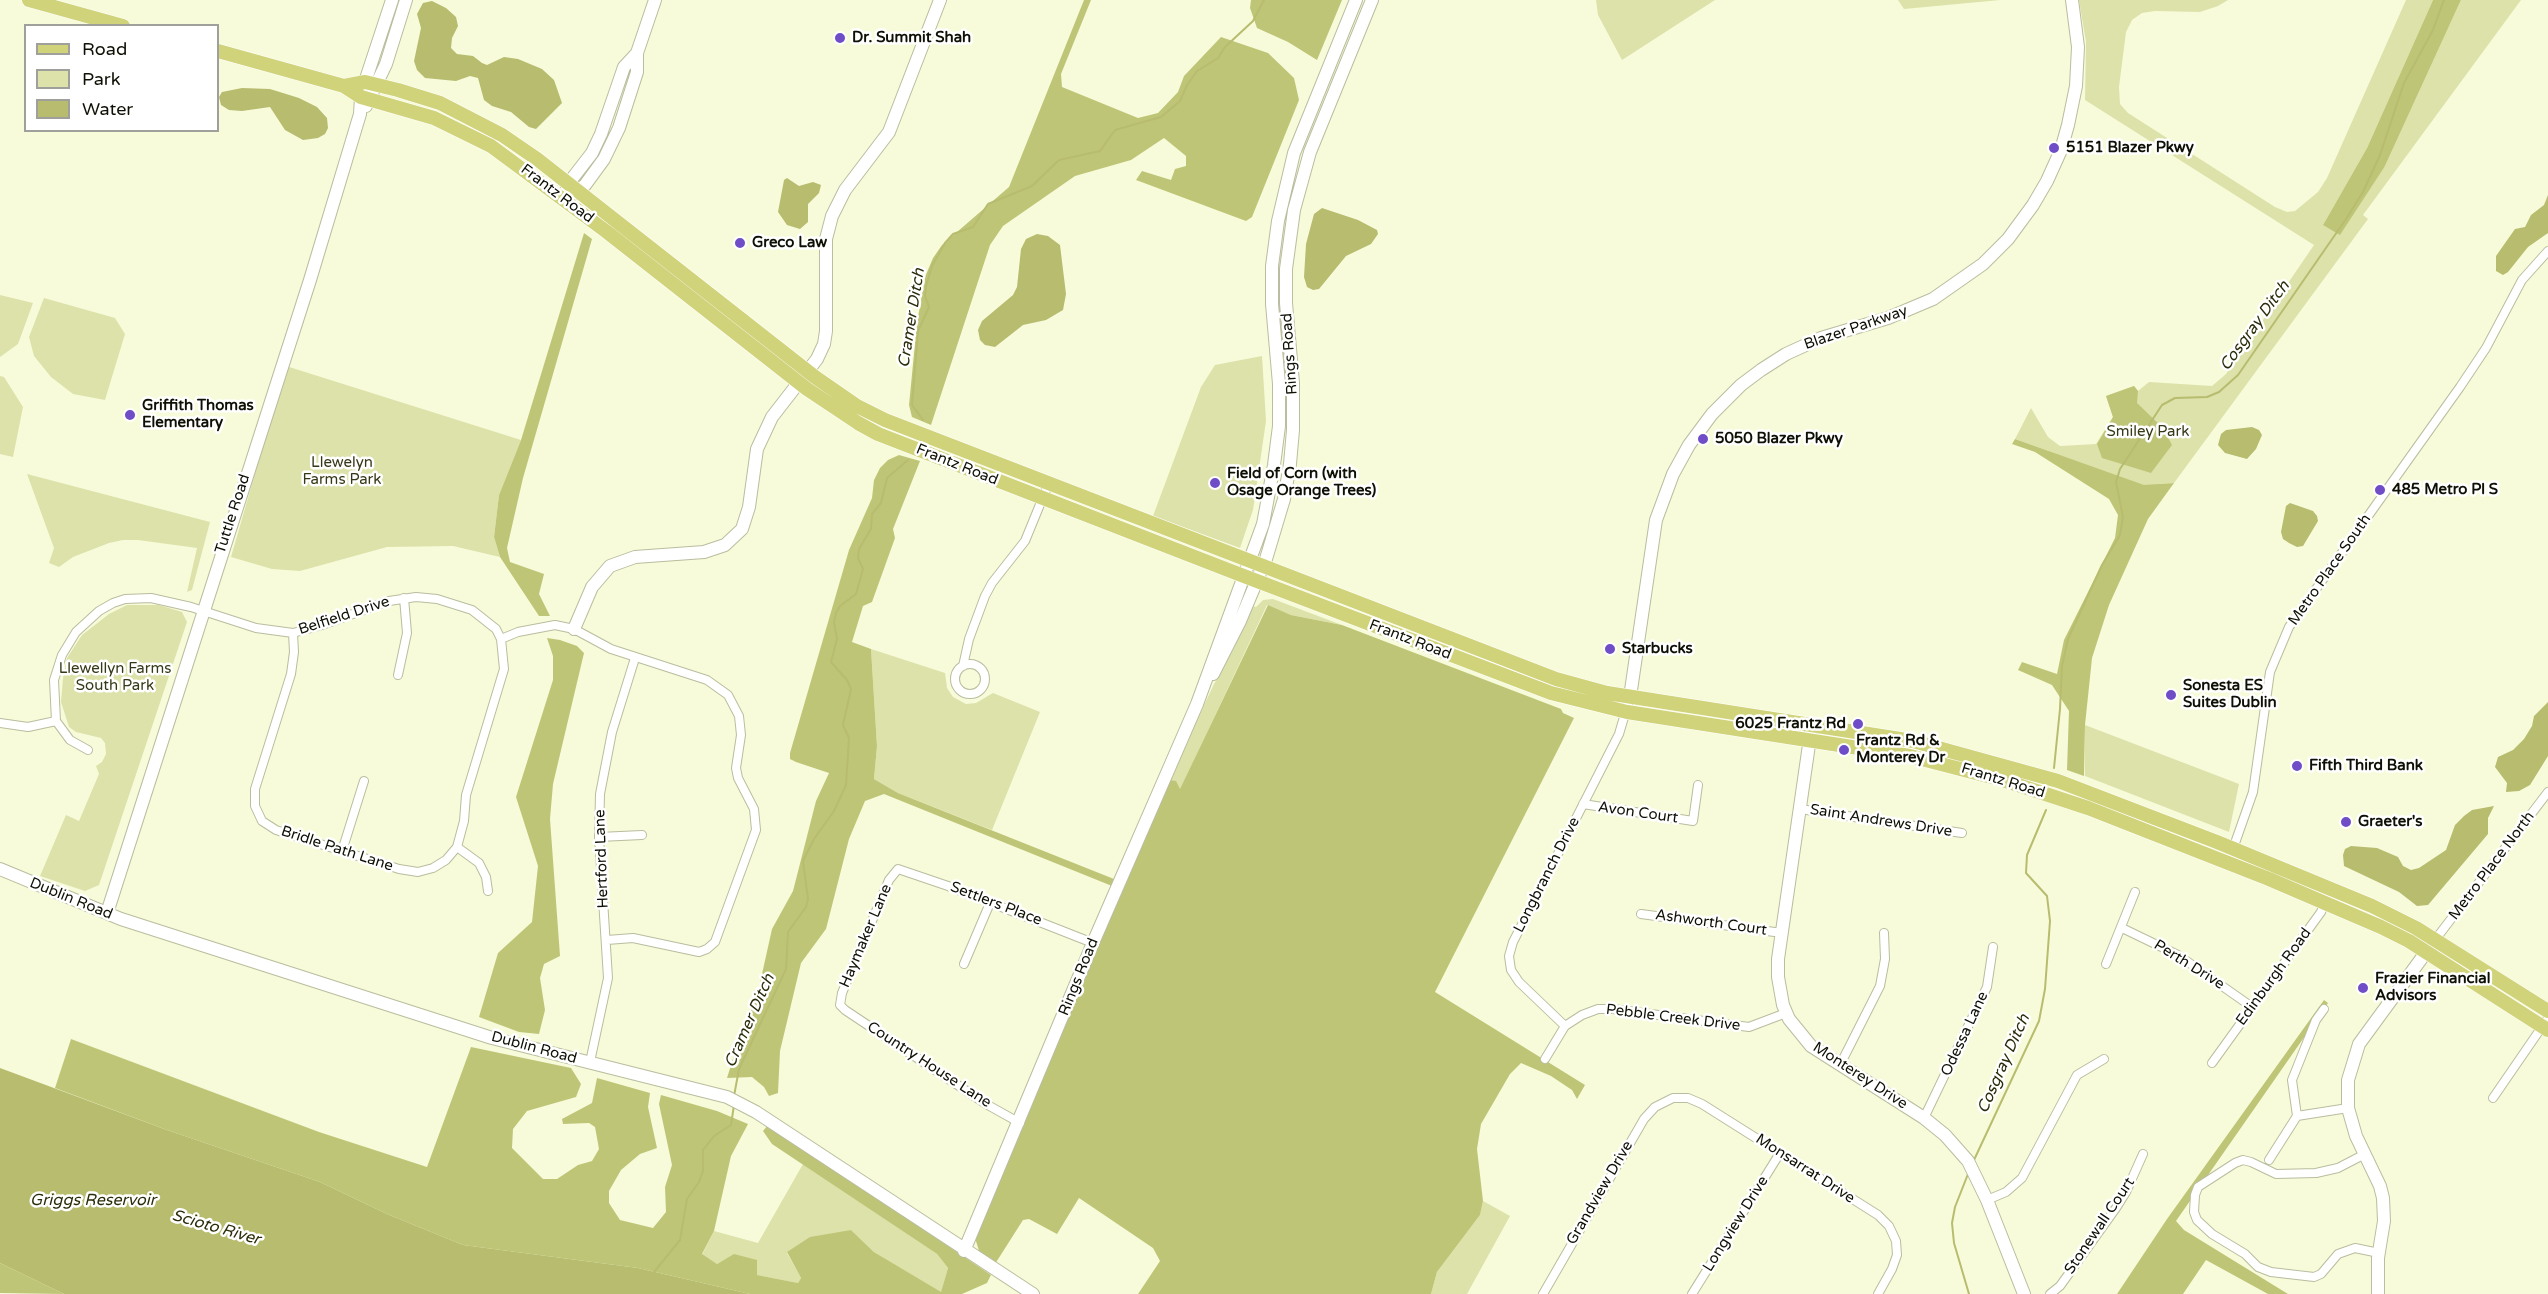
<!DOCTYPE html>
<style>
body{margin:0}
#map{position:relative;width:2548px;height:1294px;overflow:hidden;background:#f7fbda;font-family:"Varela Round",sans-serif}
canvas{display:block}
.legend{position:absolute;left:24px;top:24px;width:195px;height:108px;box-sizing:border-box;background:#fff;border:2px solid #9f9f9b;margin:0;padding:8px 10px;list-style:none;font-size:18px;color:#0f1005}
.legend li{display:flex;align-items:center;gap:12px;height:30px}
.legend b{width:30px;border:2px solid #9f9f9b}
</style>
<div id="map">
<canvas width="2548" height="1294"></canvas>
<ul class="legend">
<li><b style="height:8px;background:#d0d37a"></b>Road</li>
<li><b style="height:16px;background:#dde2aa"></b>Park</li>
<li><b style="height:16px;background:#b7bc6f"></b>Water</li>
</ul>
</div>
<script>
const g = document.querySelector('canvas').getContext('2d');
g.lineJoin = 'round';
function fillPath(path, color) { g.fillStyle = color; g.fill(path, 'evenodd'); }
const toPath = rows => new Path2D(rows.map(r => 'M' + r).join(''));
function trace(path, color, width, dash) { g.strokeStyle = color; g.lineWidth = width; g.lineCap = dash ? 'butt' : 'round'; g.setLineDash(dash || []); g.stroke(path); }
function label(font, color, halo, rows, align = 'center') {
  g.font = font + ' "Varela Round",sans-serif'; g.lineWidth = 5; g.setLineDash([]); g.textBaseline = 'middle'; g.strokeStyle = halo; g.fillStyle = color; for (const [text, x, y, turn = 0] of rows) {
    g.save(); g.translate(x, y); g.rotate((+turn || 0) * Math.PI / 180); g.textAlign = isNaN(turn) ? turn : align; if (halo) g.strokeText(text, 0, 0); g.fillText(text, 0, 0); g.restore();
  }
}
const green = toPath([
 [1596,0,1715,0,1622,60,1598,15],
 [1898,0,2000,0,1904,9],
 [2079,0,2228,0,2218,6,2200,12,2155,11,2142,13,2132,20,2126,32,2119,87,2120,104,2128,113,2275,207,2287,212,2295,211,2318,192,2327,178,2406,0,2433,0,2367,148,2323,225,2385,166,2461,0,2521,0,2363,215,2368,219,2174,483,2158,484,2139,510,2054,453,2015,439,2031,408,2048,437,2060,446,2096,444,2113,417,2106,396,2134,386,2138,391,2149,382,2212,386,2226,374,2314,245,2085,100,2086,42],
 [0,295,33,303,18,344,0,357],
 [44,298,115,318,125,334,105,400,73,394,51,377,34,356,29,337],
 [1262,356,1266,421,1253,510,1240,548,1153,516,1201,387,1215,365],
 [286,366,521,440,499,495,494,537,500,557,453,546,387,547,300,571,272,569,231,557],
 [0,376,4,377,23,407,13,457,0,454],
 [27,474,210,522,192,590,187,592,197,548,138,540,123,540,109,543,73,557,59,567,49,563,54,548],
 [1273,599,1342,625,1291,615,1267,605,1180,790,1169,780,1214,684,1234,648,1252,606,1256,607,1263,600],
 [127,605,159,605,182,612,187,622,99,885,85,891,40,876,66,815,79,821,99,774,96,766,102,762,106,754,105,743,101,738,76,732,69,727,61,702,63,678,67,658,82,635,109,614],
 [871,649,945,673,947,688,953,697,966,704,976,703,993,693,1040,712,992,830,898,793,874,779,877,746],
 [2085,725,2239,784,2229,832,2085,776],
 [803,1164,937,1254,948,1268,941,1293,874,1252,851,1230,787,1253,801,1278,798,1283,756,1275,757,1261,734,1255,717,1264,702,1255,714,1231,758,1243],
 [1483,1201,1510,1216,1467,1294,1431,1294,1437,1272,1480,1215]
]);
const forest = toPath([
 [1084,0,1091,0,1061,74,1062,87,1138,118,1158,113,1178,92,1184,76,1221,37,1268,53,1294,78,1299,100,1252,217,1246,221,1136,180,1142,171,1171,180,1175,169,1186,166,1186,156,1164,138,1131,160,1075,176,1003,226,990,245,931,425,912,417,909,405,917,323,925,277,933,258,942,245,1009,187],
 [1251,0,1342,0,1317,60,1288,42,1257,28,1250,8],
 [2433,0,2461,0,2385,166,2340,235,2323,225,2367,148],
 [584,233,592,239,523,478,507,548,510,562,544,574,539,594,550,616,539,616,500,557,494,537,499,495,521,440],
 [2134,386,2138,391,2137,403,2163,428,2172,445,2151,473,2102,458,2097,444,2113,417,2106,396],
 [2015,439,2144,485,2174,483,2148,519,2109,605,2092,658,2085,725,2084,776,2067,770,2069,711,2052,685,2018,670,2022,662,2057,674,2064,640,2115,538,2118,515,2109,499,2035,452,2012,444],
 [899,455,920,461,893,529,895,538,872,602,863,606,852,642,871,649,877,746,874,779,898,793,1114,879,1112,886,884,794,865,801,849,839,826,929,801,963,780,1051,778,1093,769,1096,764,1087,752,1077,727,1078,744,1023,756,1001,772,929,793,891,816,801,829,773,796,762,790,759,790,753,849,550,872,498,874,480,880,468,888,460],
 [1268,605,1291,615,1342,625,1561,709,1563,713,1574,718,1435,992,1585,1085,1577,1099,1572,1090,1551,1076,1521,1063,1510,1074,1481,1124,1477,1149,1483,1201,1480,1215,1437,1272,1431,1294,1138,1294,1160,1261,1153,1248,1079,1198,1057,1234,1029,1219,1023,1220,995,1264,980,1254,975,1238,1169,780,1176,781,1180,789],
 [547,638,560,640,577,646,584,653,553,784,550,819,560,956,544,964,540,978,545,1010,539,1034,519,1032,479,1017,498,953,532,922,538,866,516,797,553,680,553,656],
 [2324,1000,2328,1003,2176,1221,2184,1230,2288,1294,2268,1294,2206,1260,2183,1294,2117,1294,2167,1219],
 [71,1039,319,1132,427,1167,471,1047,571,1068,581,1084,576,1097,527,1111,513,1129,512,1148,543,1179,557,1179,578,1165,592,1161,599,1149,595,1127,589,1123,563,1124,562,1119,592,1103,597,1078,650,1093,648,1107,657,1148,640,1154,621,1170,609,1191,609,1203,620,1220,653,1228,666,1212,665,1187,672,1165,659,1104,661,1095,717,1111,748,1124,731,1156,714,1231,702,1254,717,1264,734,1254,757,1260,757,1275,798,1283,801,1278,787,1252,810,1237,851,1230,874,1252,941,1292,948,1268,937,1254,772,1144,763,1131,768,1125,991,1275,987,1283,962,1294,750,1294,638,1268,463,1245,387,1214,320,1182,167,1130,55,1088],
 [0,1263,64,1294,0,1293]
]);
const water = toPath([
 [432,1,446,8,456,17,458,26,452,38,451,48,457,54,473,56,482,63,487,65,504,57,518,59,542,69,554,80,562,103,536,129,529,127,511,112,492,106,484,100,478,78,470,76,456,81,425,78,417,70,414,61,421,28,417,14,423,3],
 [242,88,270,89,299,98,317,107,327,118,328,128,325,134,318,138,303,140,285,130,270,107,242,111,229,110,221,105,219,97,222,92],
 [787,178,799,186,813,182,821,185,819,193,808,204,808,222,800,229,787,225,778,212,784,180],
 [2548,195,2548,233,2528,247,2508,272,2503,275,2496,271,2496,256,2515,229,2525,227,2531,215,2544,205],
 [1322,208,1358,220,1377,230,1378,234,1371,244,1346,256,1319,289,1313,290,1307,287,1304,277,1306,244,1314,214],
 [1037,234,1048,236,1060,245,1066,294,1063,310,1046,320,1023,325,995,347,985,345,980,340,978,330,982,321,1013,295,1017,287,1021,249,1026,239],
 [2252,427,2259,430,2262,435,2256,449,2247,459,2225,453,2218,445,2221,434,2226,430],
 [2290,503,2313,511,2317,516,2318,521,2303,546,2297,547,2289,543,2283,539,2281,532,2286,506],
 [2548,702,2548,756,2530,785,2519,791,2506,792,2507,783,2495,767,2498,757,2513,750,2524,739,2532,726,2534,716],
 [2494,806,2488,818,2488,834,2428,905,2417,906,2399,892,2344,866,2343,855,2345,849,2351,846,2377,848,2398,857,2403,866,2411,870,2419,868,2446,850,2455,825,2464,816,2472,810],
 [0,1068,167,1130,320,1182,387,1214,463,1245,638,1268,750,1294,64,1294,0,1263]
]);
const stream = toPath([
 [923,420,912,405,918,331,929,307,925,296,926,286,932,266,945,243,953,234,973,227,988,204,1032,186,1059,160,1100,151,1115,130,1161,117,1180,101,1187,85,1197,71,1218,58,1225,47,1253,21,1264,0],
 [2054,768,2060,709,2062,666,2068,639,2102,565,2120,535,2123,517,2116,482,2120,469,2162,405,2175,398,2207,397,2219,392,2238,375,2346,219,2363,192,2380,155,2404,83,2433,30,2444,0],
 [734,1096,739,1069,786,969,788,932,806,907,808,899,803,861,814,839,834,811,846,785,849,738,843,725,851,689,847,680,831,662,837,639,834,622,836,613,840,606,856,594,863,569,858,558,859,549,871,529,872,514,881,503,887,478,908,460],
 [1974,1160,2039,1021,2045,989,2050,921,2047,896,2026,873,2027,855,2046,810],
 [1968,1174,1955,1207,1952,1223,1954,1243,1969,1294],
 [654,1272,680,1240,687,1199,699,1182,703,1171,703,1150,714,1136,731,1125,734,1105]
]);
const street = toPath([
 [501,639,518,632,555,625,574,629,611,649,707,680,728,695,739,716,741,735,736,768,738,778,754,809,756,830,715,942,707,949,699,952,633,938,607,940],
 '955 679a15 15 0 1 1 30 0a15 15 0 1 1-30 0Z',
 [963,666,969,639,985,596,992,583,1025,541,1048,485],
 [398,675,407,633,404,598],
 [0,723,28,727,56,721],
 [88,750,70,740,56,721,54,680,62,655,76,632,99,611,113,603,125,599,151,598,191,607,256,628,293,633,322,625,389,601,416,597,437,599,472,610,496,629,501,639,504,669,466,795,464,821,457,847,446,860,433,868,418,872,399,869,276,830,262,821,255,806,255,789,291,674,294,652,293,633],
 [1583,804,1693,821,1698,785],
 [1800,809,1962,833],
 [599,837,642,835],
 [457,847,479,863,486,877,488,891],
 [342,851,364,781],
 [2228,863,2253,792,2270,672,2289,627,2460,387,2486,348,2522,280,2548,251],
 [1641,914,1782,933],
 [2122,928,2178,955,2252,1007],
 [2435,940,2548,792],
 [964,964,990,903],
 [2106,964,2135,892],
 [1565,1026,1519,982,1511,970,1509,956,1513,942,1619,734,1630,697],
 [1545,1059,1565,1026,1582,1015,1598,1009,1613,1009,1749,1027,1786,1013],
 [590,1062,608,978,599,837,600,794,612,732,635,658],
 [2212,1063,2321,912,2325,901],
 [1840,1065,1880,986,1885,959,1884,933],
 [2493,1098,2548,1018],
 [2297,1116,2348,1108],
 [1924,1118,1987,987,1993,947],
 [1020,1123,986,1104,845,1010,840,1005,842,993,889,880,898,869,948,886,1093,943],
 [2365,1154,2338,1168,2316,1173,2276,1174,2251,1162,2243,1160,2235,1163,2198,1187,2195,1195,2194,1212,2197,1220,2212,1234,2245,1254,2258,1267,2271,1272,2314,1277,2321,1274,2338,1254,2355,1248,2379,1253],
 [2269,1160,2297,1116,2292,1080,2316,1020,2324,1009],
 [1987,1200,2006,1192,2022,1178,2077,1075,2104,1059],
 [1543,1294,1644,1119,1655,1107,1673,1098,1688,1098,1702,1104,1878,1215,1889,1226,1896,1241,1897,1255,1892,1269,1878,1294],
 [1692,1294,1780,1153],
 [2050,1294,2060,1286,2116,1208,2126,1192,2143,1154]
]);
const secondary = toPath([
 [366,106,386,64,406,0],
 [566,192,568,184,592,153,601,134,624,67,637,53],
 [570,196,585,185,604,159,619,128,637,72,637,53,655,0],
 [574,629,592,587,610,566,635,557,704,552,725,545,742,529,749,507,757,449,772,417,817,359,824,344,826,331,826,239,832,216,845,190,889,132,940,0],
 [1213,674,1240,621,1266,559,1284,499,1290,464,1293,430,1293,383,1286,303,1286,269,1294,210,1310,152,1372,0],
 [1630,697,1656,520,1673,474,1689,445,1712,414,1741,385,1761,370,1786,354,1821,338,1888,318,1933,299,1983,264,2008,239,2033,205,2047,181,2061,150,2068,125,2076,86,2078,47,2072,0],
 [1812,724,1778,959,1778,977,1783,1005,1789,1019,1811,1046,1924,1118,1945,1135,1968,1161,1987,1200,2024,1294],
 [0,869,121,919,492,1038,727,1097,756,1112,1033,1294],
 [107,913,310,280,360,114,361,97,365,82,392,0],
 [964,1251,1093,943,1197,704,1263,524,1274,465,1279,426,1279,384,1272,304,1272,266,1278,221,1294,153,1356,0],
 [2378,1294,2378,1258,2384,1221,2383,1198,2380,1186,2356,1136,2348,1108,2348,1080,2359,1044,2435,940]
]);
const primary = toPath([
 [29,0,123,26],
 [218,51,344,86,361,97,434,118,491,146,607,232,807,389,858,423,878,434,1236,573,1551,693,1627,712,1910,756,2003,780,2088,808,2269,879,2381,927,2409,941,2548,1030],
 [344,86,365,82,398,90,440,103,502,135,537,159,815,377,857,406,885,420,1556,679,1607,693,1913,741,2058,781,2217,842,2372,906,2416,928,2548,1011]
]);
const markers = [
 [840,38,6,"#6f4dc6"],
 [2054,148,6,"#6f4dc6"],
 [740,243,6,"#6f4dc6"],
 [130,415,6,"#6f4dc6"],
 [1703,439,6,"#6f4dc6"],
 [1215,483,6,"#6f4dc6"],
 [2380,490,6,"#6f4dc6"],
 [1610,649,6,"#6f4dc6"],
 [2171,695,6,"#6f4dc6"],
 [1858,724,6,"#6f4dc6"],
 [1844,750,6,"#6f4dc6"],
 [2297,766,6,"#6f4dc6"],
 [2346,822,6,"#6f4dc6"],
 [2363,988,6,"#6f4dc6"]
];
const poiNames = [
 ["Dr. Summit Shah",852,38],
 ["5151 Blazer Pkwy",2066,148],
 ["Greco Law",752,243],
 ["Griffith Thomas",142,406],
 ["Elementary",142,423],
 ["5050 Blazer Pkwy",1715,439],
 ["Field of Corn (with",1227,474],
 ["Osage Orange Trees)",1227,491],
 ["485 Metro Pl S",2392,490],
 ["Starbucks",1622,649],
 ["Sonesta ES",2183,686],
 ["Suites Dublin",2183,703],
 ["6025 Frantz Rd",1846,724,"right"],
 ["Frantz Rd &",1856,741],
 ["Monterey Dr",1856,758],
 ["Fifth Third Bank",2309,766],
 ["Graeter's",2358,822],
 ["Frazier Financial",2375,979],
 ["Advisors",2375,996]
];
const streetNames = [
 ["Frantz Road",557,194,37],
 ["Blazer Parkway",1856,328,-19],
 ["Rings Road",1290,354,-94],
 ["Frantz Road",957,465,22],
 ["Tuttle Road",233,514,-72],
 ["Metro Place South",2330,570,-55],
 ["Belfield Drive",344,616,-18],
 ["Frantz Road",1410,640,21],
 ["Frantz Road",2003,781,17],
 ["Avon Court",1638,813,8],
 ["Saint Andrews Drive",1881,821,9],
 ["Bridle Path Lane",337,849,18],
 ["Hertford Lane",602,859,-92],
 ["Metro Place North",2492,866,-53],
 ["Longbranch Drive",1547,875,-63],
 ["Dublin Road",71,899,22],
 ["Settlers Place",996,904,21],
 ["Ashworth Court",1711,923,8],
 ["Haymaker Lane",866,936,-67],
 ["Perth Drive",2189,965,32],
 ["Rings Road",1079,977,-68],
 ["Edinburgh Road",2274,977,-54],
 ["Pebble Creek Drive",1673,1018,7],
 ["Odessa Lane",1965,1034,-65],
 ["Dublin Road",534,1048,15],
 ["Country House Lane",929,1065,33],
 ["Monterey Drive",1860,1076,33],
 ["Monsarrat Drive",1805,1169,33],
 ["Grandview Drive",1600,1193,-60],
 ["Longview Drive",1736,1224,-58],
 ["Stonewall Court",2100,1226,-56]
];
const parkNames = [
 ["Smiley Park",2148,432],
 ["Llewelyn",342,463],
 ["Farms Park",342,480],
 ["Llewellyn Farms",115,669],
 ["South Park",115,686]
];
const waterNames = [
 ["Cramer Ditch",912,318,-81],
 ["Cosgray Ditch",2255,326,-54],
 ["Cramer Ditch",750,1021,-66],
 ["Cosgray Ditch",2004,1064,-66],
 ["Griggs Reservoir",93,1201],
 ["Scioto River",216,1228,16]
];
fillPath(green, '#dde2aa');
fillPath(forest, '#bfc577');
fillPath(water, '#b7bc6f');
trace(stream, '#b7bc6f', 2);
trace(street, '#babd9e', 10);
trace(secondary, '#babd9e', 14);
trace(primary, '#fff', 15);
trace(street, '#fff', 8);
trace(secondary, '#fff', 12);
trace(primary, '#d0d37a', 14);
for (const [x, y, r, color] of markers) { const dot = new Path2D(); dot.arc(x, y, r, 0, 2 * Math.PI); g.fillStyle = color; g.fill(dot); trace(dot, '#fff', 2); }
label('bold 15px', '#0f1005', '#fff', poiNames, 'left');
label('15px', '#0f1005', '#fff', streetNames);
label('15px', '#363817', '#fff', parkNames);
label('italic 16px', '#2b2d0a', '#fff', waterNames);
</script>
